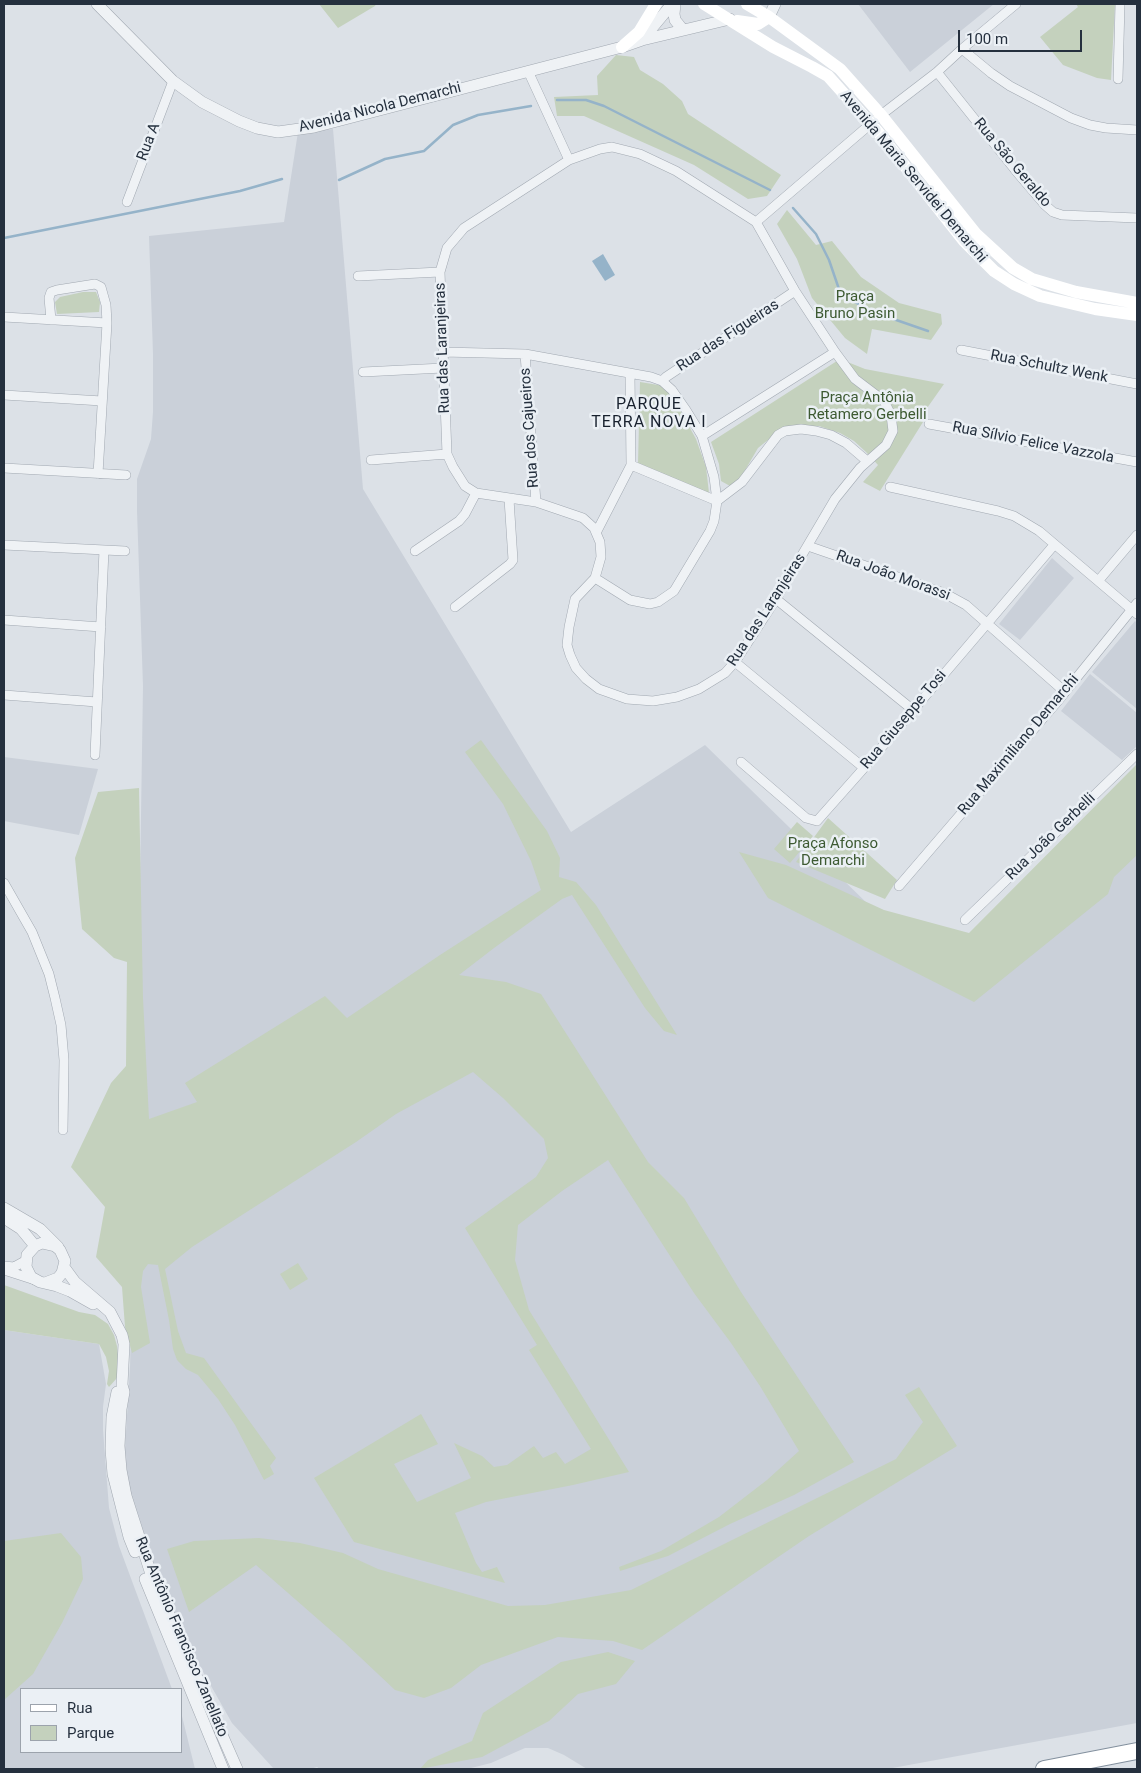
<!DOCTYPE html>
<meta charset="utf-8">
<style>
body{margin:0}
#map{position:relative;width:1141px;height:1773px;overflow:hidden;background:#dce1e7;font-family:Roboto,sans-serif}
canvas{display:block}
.frame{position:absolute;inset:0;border:5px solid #25303e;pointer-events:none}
.legend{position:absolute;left:20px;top:1688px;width:162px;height:65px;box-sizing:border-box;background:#ebf0f5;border:1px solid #9ca3ac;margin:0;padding:6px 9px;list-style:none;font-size:15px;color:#25303e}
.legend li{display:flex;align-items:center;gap:10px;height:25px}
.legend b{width:25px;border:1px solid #9ca3ac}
.scale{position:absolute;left:958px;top:30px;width:124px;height:22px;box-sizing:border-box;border:2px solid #25303e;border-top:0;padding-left:6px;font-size:15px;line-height:18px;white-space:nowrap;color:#25303e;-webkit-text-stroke:4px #ebf0f5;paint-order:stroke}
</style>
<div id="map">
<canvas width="1141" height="1773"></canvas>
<div class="frame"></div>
<ul class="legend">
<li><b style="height:6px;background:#fff"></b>Rua</li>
<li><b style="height:14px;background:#c4d1bd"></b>Parque</li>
</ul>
<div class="scale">100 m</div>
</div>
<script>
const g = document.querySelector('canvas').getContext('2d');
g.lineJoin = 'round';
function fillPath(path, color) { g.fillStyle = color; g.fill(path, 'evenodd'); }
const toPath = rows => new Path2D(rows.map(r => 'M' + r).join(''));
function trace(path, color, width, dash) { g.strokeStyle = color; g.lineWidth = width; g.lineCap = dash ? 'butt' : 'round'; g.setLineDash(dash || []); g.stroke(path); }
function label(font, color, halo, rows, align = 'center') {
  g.font = font + ' Roboto,sans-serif'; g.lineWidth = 5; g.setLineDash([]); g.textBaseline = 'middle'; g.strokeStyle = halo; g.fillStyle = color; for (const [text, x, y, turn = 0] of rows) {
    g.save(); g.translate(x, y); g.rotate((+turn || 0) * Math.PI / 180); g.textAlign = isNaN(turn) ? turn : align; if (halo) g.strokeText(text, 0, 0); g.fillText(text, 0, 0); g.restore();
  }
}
const built = toPath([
 [858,4,994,4,910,72],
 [333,129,363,489,571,832,705,745,957,991,1137,787,1137,1723,887,1769,587,1769,564,1755,548,1748,525,1748,491,1763,467,1769,320,1769,317,1767,310,1769,274,1769,232,1723,176,1624,142,1545,124,1463,130,1368,136,1139,143,686,137,511,137,479,151,439,153,412,153,354,149,236,284,222,298,132],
 [1052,558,1074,578,1020,640,999,624],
 [1135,621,1137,623,1137,709,1092,672],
 [1090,674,1137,713,1137,746,1122,760,1061,711],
 [4,757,98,769,79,835,4,821],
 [4,1330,99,1344,106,1384,103,1407,103,1430,109,1508,119,1546,172,1689,21,1689,21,1752,181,1752,181,1712,195,1769,4,1769]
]);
const green = toPath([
 [319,4,376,4,375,6,338,28],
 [1076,4,1115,4,1111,80,1097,78,1063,65,1040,37,1078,7],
 [616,55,634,57,640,70,663,84,682,101,688,114,781,175,767,196,748,199,694,165,584,116,557,116,554,97,598,95,597,76],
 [787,210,816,245,832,241,861,277,899,303,941,314,942,324,931,340,872,329,867,354,845,338,812,298,797,259,777,224],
 [83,292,96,292,100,302,99,312,57,314,55,302,60,297],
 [840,359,865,369,944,384,925,411,905,409,905,415,923,422,880,491,863,482,878,465,866,452,854,441,840,433,819,426,807,426,779,431,758,448,744,472,738,480,730,486,721,481,719,464,711,442],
 [640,382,664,386,673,397,696,439,706,467,709,493,638,463],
 [481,740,547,831,560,858,559,877,576,882,596,905,677,1035,664,1031,645,1008,572,895,562,899,494,948,459,975,506,982,541,994,648,1162,684,1198,741,1292,854,1462,794,1495,730,1524,668,1556,620,1571,619,1567,661,1551,719,1517,767,1480,799,1451,760,1386,731,1343,694,1293,608,1160,562,1191,518,1225,515,1260,529,1310,629,1472,573,1485,486,1502,455,1513,476,1563,482,1572,497,1567,505,1583,354,1542,314,1478,421,1414,438,1444,394,1464,417,1502,471,1478,454,1443,482,1456,494,1467,507,1465,534,1446,543,1458,556,1452,565,1464,591,1449,529,1350,537,1345,465,1228,536,1177,548,1158,544,1139,503,1098,473,1072,396,1114,356,1142,192,1247,165,1269,178,1331,186,1353,204,1358,276,1458,270,1466,274,1474,264,1480,235,1425,218,1399,198,1375,186,1369,177,1360,173,1349,169,1320,158,1265,148,1264,143,1271,141,1287,150,1343,132,1353,125,1327,122,1287,96,1257,105,1207,71,1167,111,1083,126,1066,127,962,114,958,82,929,75,858,98,792,139,788,143,998,149,1119,197,1102,185,1083,325,996,347,1018,440,955,541,890,531,861,503,804,465,752],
 [1137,764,1137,855,1114,877,1108,894,974,1002,768,898,739,852,786,865,884,910,969,933],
 [828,818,897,880,885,899,796,862],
 [797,822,813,836,790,863,774,849],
 [298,1263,308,1279,290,1290,280,1274],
 [4,1285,79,1312,95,1315,108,1324,114,1335,117,1346,119,1368,117,1378,109,1387,107,1384,109,1371,106,1357,99,1344,4,1330],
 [919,1387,957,1446,809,1536,642,1650,613,1641,558,1637,481,1665,451,1688,424,1698,395,1690,343,1641,256,1565,189,1612,167,1549,194,1541,259,1538,300,1543,343,1553,378,1569,508,1606,545,1605,631,1590,896,1459,923,1422,905,1395],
 [61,1533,81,1557,83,1579,62,1623,33,1674,4,1700,4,1541],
 [608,1652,635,1661,616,1684,578,1694,549,1721,482,1757,420,1769,428,1760,472,1741,483,1713,561,1662]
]);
const water = toPath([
 [603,254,615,275,605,281,592,261]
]);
const stream = toPath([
 [557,100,586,100,604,106,770,190],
 [339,180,385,159,424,151,453,125,478,115,531,106],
 [793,208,816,234,829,260,841,295,876,313,928,331],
 [4,238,240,191,282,179]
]);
const minor = toPath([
 [962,49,991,73,1010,86,1071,118,1090,125,1106,128,1137,130],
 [528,71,569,160],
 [937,72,1016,171,1045,205,1053,212,1062,215,1137,218],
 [1118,79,1120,4],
 [612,147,640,154,676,171,756,222,795,291,835,352,855,379,884,401,891,415,893,431,886,445,860,468,835,499,776,599,735,662,725,673,699,689,677,697,653,701,627,699,599,689,586,679,576,668,570,655,567,645,569,627,575,599,595,578,601,557,600,542,594,528,583,518,536,502,476,493,465,486,453,467,447,454,440,272,447,248,464,228,569,160,600,149,612,147],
 [127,202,173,81],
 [756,222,881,115,937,72,962,49,1016,4],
 [358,276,440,272],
 [4,317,107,323,98,474],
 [51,320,49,298,51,292,57,290,95,284,101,287,106,305,107,323],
 [961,350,1137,384],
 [443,352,525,354,651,377,662,381,672,390,686,410,702,436,714,477,717,501,714,521,710,531,674,591,658,602,650,604,630,600,595,578],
 [525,354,536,502],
 [363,372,443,368],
 [662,381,666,377,795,291],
 [4,395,102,401],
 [929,424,1137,462],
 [702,436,835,352],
 [371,460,447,454],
 [631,465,717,501],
 [4,468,126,475],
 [890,487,998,511,1014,516,1039,531,1137,614],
 [717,501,742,482,778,435,785,431,801,429,816,431,831,435,846,443,867,461],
 [596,533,631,465,630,374],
 [4,545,125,551],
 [808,546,944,593,966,605,1065,692],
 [415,551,459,521,465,514,476,493],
 [1099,580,1137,535],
 [776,599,913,710],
 [455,607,510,564,513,560,509,499],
 [4,620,101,627],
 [735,662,864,768],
 [4,695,97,702],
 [95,755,104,550],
 [741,762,806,818,817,821,864,768,1054,545],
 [4,883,32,932,49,974,55,998,61,1025,64,1060,63,1130],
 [899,886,1057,702,1137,603],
 [965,920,1137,754],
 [4,1266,14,1267,25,1261],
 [4,1270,35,1280]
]);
const tertiary = toPath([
 [97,4,173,81,202,102,239,121,257,128,278,132,314,127,622,47,642,40,730,19],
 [675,4,674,14,675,20,683,30],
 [769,17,775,4],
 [642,40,672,4],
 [4,1208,40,1229,58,1247],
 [4,1218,21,1229,35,1246],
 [64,1267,75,1282,110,1312,122,1335,124,1344,122,1385,124,1392,121,1409,119,1446,121,1470,126,1496,150,1571,237,1769],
 [45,1283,58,1278,62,1273,65,1261,60,1250,55,1246,42,1243,35,1246,27,1255,26,1267,31,1277,40,1282,57,1286,70,1291,93,1304],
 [117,1392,112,1417,111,1449,113,1474,129,1537,135,1552],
 [145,1579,223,1769]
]);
const secondary = toPath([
 [704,4,773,47,812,67,828,76,878,132,964,241,994,271,1014,284,1040,296,1095,309,1137,315],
 [747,4,769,17,840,69,881,115,976,234,1013,268,1032,279,1076,292,1137,303],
 [737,21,758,24,769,17],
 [622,47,639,32,656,4]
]);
const motorway = toPath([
 [1044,1769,1137,1751]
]);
const streetNames = [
 ["Avenida Nicola Demarchi",380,108,-14],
 ["Rua A",149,142,-69],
 ["Rua São Geraldo",1012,163,50],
 ["Avenida Maria Servidei Demarchi",913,177,50],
 ["Rua das Figueiras",728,336,-33],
 ["Rua das Laranjeiras",443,348,-92],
 ["Rua Schultz Wenk",1049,367,11],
 ["Rua dos Cajueiros",530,428,-94],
 ["Rua Sílvio Felice Vazzola",1033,443,11],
 ["Rua João Morassi",893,576,20],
 ["Rua das Laranjeiras",767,610,-57],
 ["Rua Giuseppe Tosi",904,720,-50],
 ["Rua Maximiliano Demarchi",1019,745,-50],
 ["Rua João Gerbelli",1051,837,-44],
 ["Rua Antônio Francisco Zanellato",181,1637,67]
];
const parkNames = [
 ["Praça",855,297],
 ["Bruno Pasin",855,314],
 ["Praça Antônia",867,398],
 ["Retamero Gerbelli",867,415],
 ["Praça Afonso",833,844],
 ["Demarchi",833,861]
];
const neighbourhoodNames = [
 ["PARQUE",649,405],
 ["TERRA NOVA I",649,423]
];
fillPath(built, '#cad0d9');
fillPath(green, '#c4d1bd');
fillPath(water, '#95b3c9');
trace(stream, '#95b3c9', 2.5);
trace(minor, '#a1a8b1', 10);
trace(tertiary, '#a1a8b1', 12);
trace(motorway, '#83909e', 18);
trace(minor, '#eff2f5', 9);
trace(tertiary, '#eff2f5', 11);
trace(secondary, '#fff', 12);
trace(motorway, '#fff', 16);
label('15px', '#25303e', '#ebf0f5', streetNames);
label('15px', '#3d5a32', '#ebf0f5', parkNames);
g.letterSpacing = '1px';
label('16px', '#18212e', '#ebf0f5', neighbourhoodNames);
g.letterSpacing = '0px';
</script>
